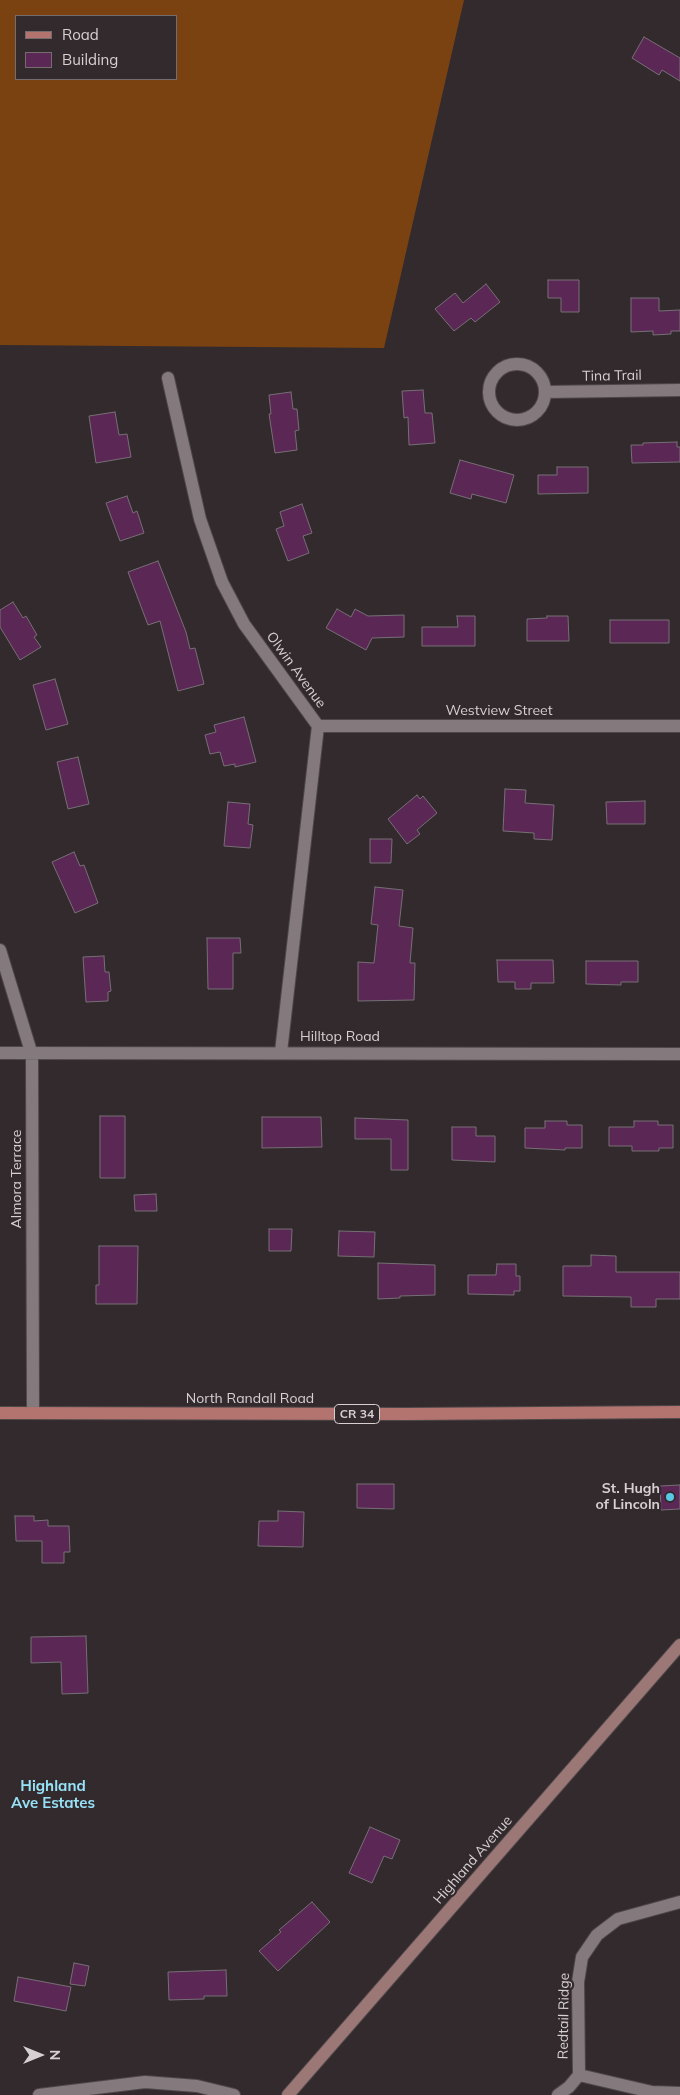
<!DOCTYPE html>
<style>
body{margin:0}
#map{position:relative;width:680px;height:2095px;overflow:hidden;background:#332a2d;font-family:Mulish,sans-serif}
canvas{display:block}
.legend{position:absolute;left:15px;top:15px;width:162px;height:65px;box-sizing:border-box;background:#332a2d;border:1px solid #746c6f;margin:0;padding:6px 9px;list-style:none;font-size:15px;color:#d6d0d2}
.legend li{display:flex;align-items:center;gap:10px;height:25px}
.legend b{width:25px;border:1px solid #746c6f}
.north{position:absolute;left:15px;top:2030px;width:50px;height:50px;-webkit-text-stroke:4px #332a2d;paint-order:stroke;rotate:90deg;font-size:14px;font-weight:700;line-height:20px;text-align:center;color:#d6d0d2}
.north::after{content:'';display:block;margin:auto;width:18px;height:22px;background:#d6d0d2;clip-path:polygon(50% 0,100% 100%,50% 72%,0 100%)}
</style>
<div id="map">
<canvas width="680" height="2095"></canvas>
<ul class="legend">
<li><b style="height:6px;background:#b3736e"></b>Road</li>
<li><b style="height:14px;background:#5b2856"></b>Building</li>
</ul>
<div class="north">N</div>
</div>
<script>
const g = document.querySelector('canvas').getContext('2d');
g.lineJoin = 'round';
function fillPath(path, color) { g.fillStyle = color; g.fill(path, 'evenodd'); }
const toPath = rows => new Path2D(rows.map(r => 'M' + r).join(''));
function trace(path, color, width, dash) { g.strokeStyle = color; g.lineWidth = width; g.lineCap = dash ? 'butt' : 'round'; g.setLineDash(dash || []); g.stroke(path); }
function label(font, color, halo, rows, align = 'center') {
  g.font = font + ' Mulish,sans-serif'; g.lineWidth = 4.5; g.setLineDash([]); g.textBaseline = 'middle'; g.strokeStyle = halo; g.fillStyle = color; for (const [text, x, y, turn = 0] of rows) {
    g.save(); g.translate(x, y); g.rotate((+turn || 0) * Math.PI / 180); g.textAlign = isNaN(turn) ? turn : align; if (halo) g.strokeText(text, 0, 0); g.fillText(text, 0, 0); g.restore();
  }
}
const forest = toPath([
 [0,0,464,0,384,348,0,345],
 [16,16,176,16,176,79,16,79]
]);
const building = toPath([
 [644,37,680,58,680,81,662,70,659,75,632,58,644,37],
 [548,280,579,280,579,312,561,312,561,298,548,298,548,280],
 [486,284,500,302,475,322,471,318,454,331,435,309,455,293,463,303,486,284],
 [631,298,659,298,659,311,680,310,680,331,671,331,671,334,653,335,653,331,631,332,631,298],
 [423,390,425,413,432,413,435,443,409,445,408,417,404,418,402,391,423,390],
 [291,392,293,409,297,409,299,430,295,431,297,450,275,453,269,414,271,414,269,395,291,392],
 [115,412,119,435,127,434,131,457,96,463,89,416,115,412],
 [677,442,677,447,680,447,680,462,632,463,631,445,643,445,643,443,677,442],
 [460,460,514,475,506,503,472,494,471,499,450,493,460,460],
 [557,467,588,467,588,493,538,494,538,475,557,475,557,467],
 [127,496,133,513,137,511,144,533,120,541,106,503,127,496],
 [302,504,312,533,303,536,309,553,288,561,276,529,284,526,280,512,302,504],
 [158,561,186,632,190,649,195,648,204,684,178,691,160,621,148,625,128,572,158,561],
 [13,602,23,618,26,616,37,635,34,637,41,647,20,660,0,627,0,610,13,602],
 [337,609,351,617,355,609,368,616,404,615,404,637,372,638,366,650,326,628,337,609],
 [457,616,475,616,475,646,422,646,422,627,458,627,457,616],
 [547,616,568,616,569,641,527,641,527,619,547,618,547,616],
 [610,620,669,620,669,643,610,643,610,620],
 [55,679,68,724,46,730,33,685,55,679],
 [244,717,256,762,235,767,235,764,224,766,220,752,210,754,205,735,216,732,214,725,244,717],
 [78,757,89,804,68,809,57,762,78,757],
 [505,789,526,790,525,803,554,805,552,840,534,839,534,833,503,831,505,789],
 [417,795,420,799,423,796,437,813,417,830,420,834,407,844,388,819,417,795],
 [645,801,645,824,607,824,606,802,645,801],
 [228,802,250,804,248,824,253,825,250,848,224,846,228,802],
 [370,839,392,839,391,863,370,863,370,839],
 [74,852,80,866,84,865,98,903,75,913,52,862,74,852],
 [375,887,403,890,399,926,413,928,410,963,415,963,414,1000,358,1001,358,962,374,963,378,925,371,924,375,887],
 [207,938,240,938,241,953,233,953,233,989,208,989,207,938],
 [104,956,105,972,109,972,111,991,108,992,108,1001,86,1002,83,957,104,956],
 [497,960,553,960,554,983,531,983,531,989,515,989,515,982,498,982,497,960],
 [586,961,638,961,638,982,621,982,621,985,586,984,586,961],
 [100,1116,125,1116,125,1178,100,1178,100,1116],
 [262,1117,321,1117,322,1147,262,1148,262,1117],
 [355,1118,408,1120,408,1170,391,1170,391,1139,355,1139,355,1118],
 [545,1121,567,1121,567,1125,582,1125,582,1148,565,1148,565,1150,525,1148,525,1128,545,1128,545,1121],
 [634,1121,658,1121,658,1125,673,1125,673,1148,659,1148,659,1151,632,1151,632,1146,609,1146,609,1127,634,1127,634,1121],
 [452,1127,476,1127,476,1136,495,1136,495,1162,452,1160,452,1127],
 [156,1194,157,1211,135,1211,134,1195,156,1194],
 [269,1229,292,1229,291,1251,269,1251,269,1229],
 [339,1231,375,1232,374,1257,338,1256,339,1231],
 [99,1246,138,1246,137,1304,96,1304,96,1285,99,1285,99,1246],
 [591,1255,616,1256,616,1272,680,1272,680,1299,656,1299,656,1307,631,1307,631,1297,563,1296,563,1266,591,1266,591,1255],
 [378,1263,435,1265,435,1295,400,1296,400,1298,378,1299,378,1263],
 [497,1264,516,1264,516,1276,520,1276,520,1291,514,1291,514,1295,468,1294,468,1275,496,1275,497,1264],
 [357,1484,394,1484,394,1509,357,1508,357,1484],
 [680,1485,680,1509,661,1510,660,1486,680,1485],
 [278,1511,304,1512,303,1547,258,1546,259,1521,278,1521,278,1511],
 [15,1516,34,1516,34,1521,48,1520,48,1526,69,1526,70,1552,64,1552,64,1563,42,1563,42,1541,16,1541,15,1516],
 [86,1636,88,1693,62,1694,61,1662,31,1663,31,1637,86,1636],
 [370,1827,400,1840,392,1859,384,1856,372,1883,349,1873,370,1827],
 [312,1902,330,1922,278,1971,259,1951,281,1932,279,1930,312,1902],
 [74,1963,89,1966,85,1986,70,1984,74,1963],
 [226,1970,227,1996,204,1996,204,1999,169,2000,168,1972,226,1970],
 [18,1977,71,1987,66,2011,14,2001,18,1977]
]);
const minor = toPath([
 '489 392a28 28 0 1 1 56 0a28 28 0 1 1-56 0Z',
 [168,378,200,519,222,582,244,624,318,726,281,1052],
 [545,392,680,390],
 [318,726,680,726],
 [0,950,32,1055,33,1413],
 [0,1053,680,1054],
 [579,2075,652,2092,680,2093],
 [39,2095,145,2082,197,2086,234,2095],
 [558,2095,569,2087,579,2075,578,1982,582,1957,597,1935,618,1919,680,1902]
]);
const secondary = toPath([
 [288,2095,680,1645]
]);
const primary = toPath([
 [0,1413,406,1414,680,1412]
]);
const markers = [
 [670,1497,5,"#5ac8e5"]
];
const shields = [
 [357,1414,45]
];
const shieldNames = [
 ["CR 34",357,1414]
];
const streetNames = [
 ["Tina Trail",612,376,-1],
 ["Olwin Avenue",296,670,54],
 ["Westview Street",499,711],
 ["Hilltop Road",340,1037],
 ["Almora Terrace",17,1179,-90],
 ["North Randall Road",250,1399],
 ["Highland Avenue",473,1860,-49],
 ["Redtail Ridge",564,2016,-89]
];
const poiNames = [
 ["St. Hugh",660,1489],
 ["of Lincoln",660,1505]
];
const neighbourhoodNames = [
 ["Highland",53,1786],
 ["Ave Estates",53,1803]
];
fillPath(forest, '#7b4211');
fillPath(building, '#5b2856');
trace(building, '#766f75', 1);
trace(minor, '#4f484a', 14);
trace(secondary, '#4f484a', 14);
trace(primary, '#4f484a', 14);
trace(minor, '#847a7d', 12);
trace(secondary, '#9b7776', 12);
trace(primary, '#b3736e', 12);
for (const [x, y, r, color] of markers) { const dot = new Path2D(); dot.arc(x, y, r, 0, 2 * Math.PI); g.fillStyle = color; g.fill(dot); trace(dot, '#332a2d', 2); }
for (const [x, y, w] of shields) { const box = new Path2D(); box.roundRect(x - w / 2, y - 9.5, w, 19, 4); g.fillStyle = '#332a2d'; g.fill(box); trace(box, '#d6d0d2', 1); }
label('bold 12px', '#d6d0d2', null, shieldNames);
label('14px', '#d6d0d2', '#332a2d', streetNames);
label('bold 14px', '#d6d0d2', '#332a2d', poiNames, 'right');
label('bold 15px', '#97e2f8', '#332a2d', neighbourhoodNames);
</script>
